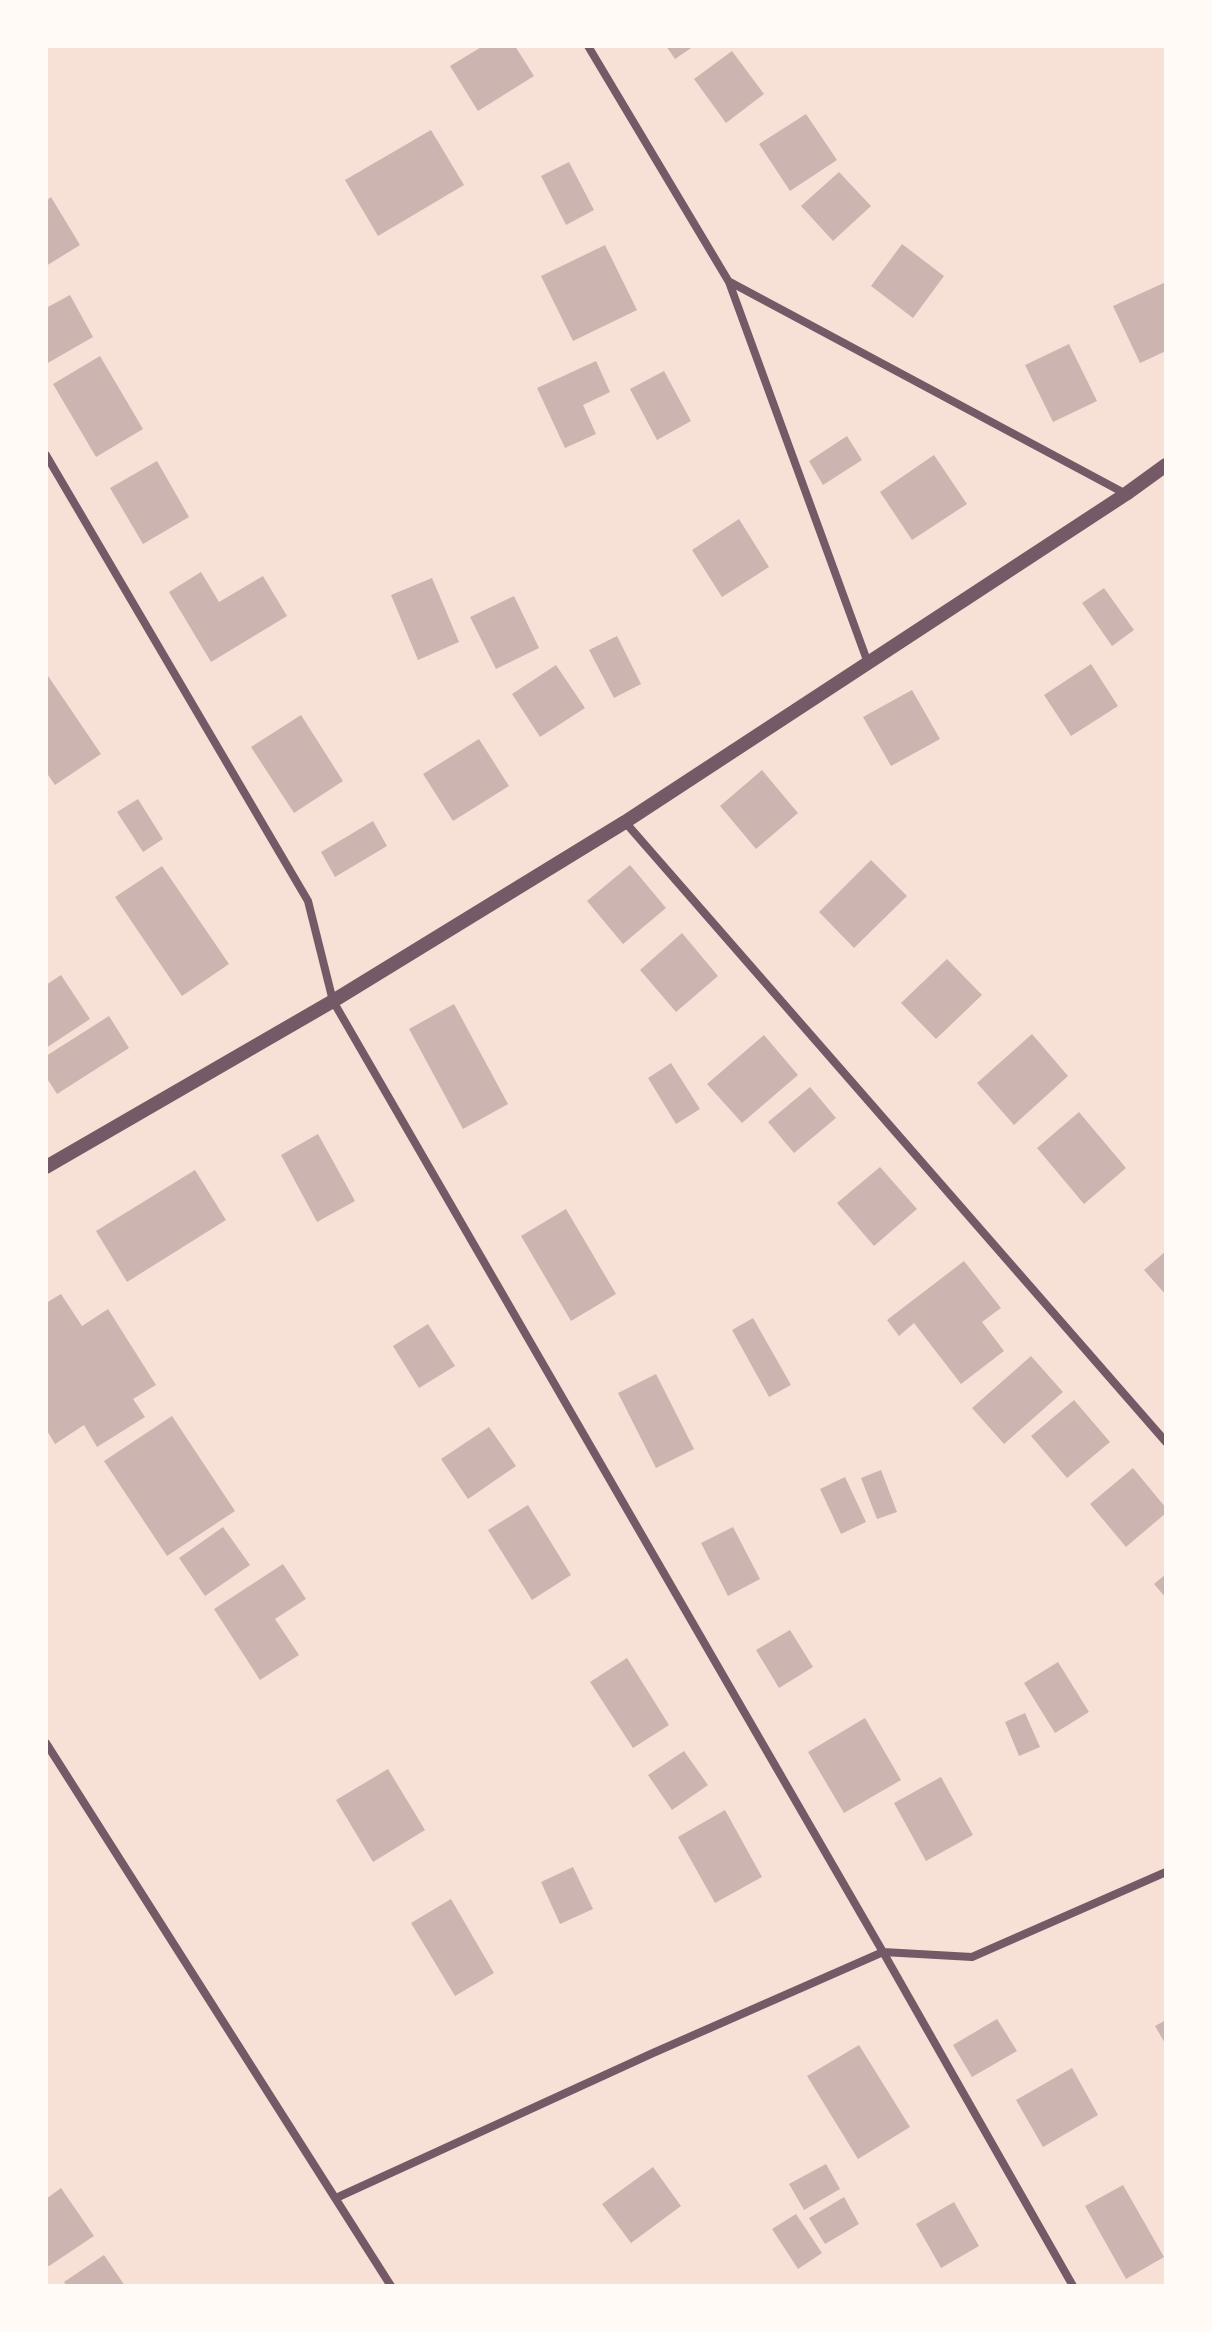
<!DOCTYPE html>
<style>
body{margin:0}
#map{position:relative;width:1212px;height:2332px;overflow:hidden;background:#f7e1d7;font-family:"Open Sans",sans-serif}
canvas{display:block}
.frame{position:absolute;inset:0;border:48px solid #fffaf5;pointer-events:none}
</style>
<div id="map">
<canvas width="1212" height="2332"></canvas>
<div class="frame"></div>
</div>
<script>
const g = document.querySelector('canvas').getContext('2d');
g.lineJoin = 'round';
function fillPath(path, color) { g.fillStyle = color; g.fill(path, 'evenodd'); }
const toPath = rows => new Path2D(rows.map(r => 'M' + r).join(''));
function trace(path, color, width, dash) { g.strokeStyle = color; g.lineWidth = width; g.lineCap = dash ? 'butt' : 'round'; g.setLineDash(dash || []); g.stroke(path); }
const building = toPath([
 [483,46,515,46,534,76,478,111,450,66],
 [666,46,694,46,675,59],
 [732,51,764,94,726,123,694,79],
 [806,114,837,160,790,191,759,144],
 [431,130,464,185,378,236,345,180],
 [569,162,594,210,566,225,541,176],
 [839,172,871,206,833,241,801,206],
 [51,197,80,245,46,266,46,201],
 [902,244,944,276,913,318,871,286],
 [605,245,637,310,573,341,541,276],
 [1166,282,1166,351,1140,363,1113,306],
 [70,295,93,337,46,364,46,308],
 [1069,344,1097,401,1053,422,1025,365],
 [100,356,143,429,96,457,53,384],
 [596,361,610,392,583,405,596,434,565,448,537,388],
 [664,371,691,421,657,440,630,389],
 [847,436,862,460,823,485,809,461],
 [934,455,967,504,912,540,880,492],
 [157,461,189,517,143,544,110,488],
 [739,519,769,567,722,597,692,550],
 [201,572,219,602,263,576,287,616,211,662,169,592],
 [432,578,459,642,418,660,391,595],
 [1104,588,1134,630,1112,646,1082,603],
 [514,596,539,648,496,669,470,617],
 [617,636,641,684,614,698,589,650],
 [1091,664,1118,706,1071,736,1044,695],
 [556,665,585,708,540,737,512,694],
 [46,673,101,754,55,785,46,772],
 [912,690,940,739,891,766,863,717],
 [301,715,343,781,294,813,251,747],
 [479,739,509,786,453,821,423,774],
 [762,770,798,813,756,849,720,806],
 [138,799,163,839,143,852,117,812],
 [373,821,387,846,335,877,321,852],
 [871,860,907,896,854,948,819,912],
 [630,865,666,908,623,944,587,901],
 [162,866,229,964,182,996,115,897],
 [682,933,718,976,676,1012,640,970],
 [947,959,982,995,936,1039,901,1003],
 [61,975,90,1019,46,1048,46,985],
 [454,1004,508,1104,463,1129,409,1029],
 [109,1016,129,1048,57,1094,46,1077,46,1056],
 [1032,1034,1068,1076,1014,1125,977,1083],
 [764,1035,798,1075,742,1123,707,1084],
 [671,1063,700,1109,676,1124,648,1078],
 [810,1087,836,1118,794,1153,768,1122],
 [1079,1112,1126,1168,1084,1204,1037,1148],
 [318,1134,355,1201,317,1222,281,1155],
 [880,1167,917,1209,874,1246,837,1203],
 [195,1170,226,1220,127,1282,96,1231],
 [566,1209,616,1294,571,1321,521,1236],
 [1166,1251,1166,1295,1144,1270],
 [964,1261,1001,1308,982,1322,1004,1351,961,1384,914,1323,899,1336,887,1320],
 [61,1294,82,1326,108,1309,156,1385,133,1399,145,1417,97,1447,84,1425,55,1444,46,1429,46,1303],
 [753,1318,791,1385,769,1397,732,1330],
 [428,1324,455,1366,419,1388,393,1346],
 [1031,1356,1063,1392,1004,1444,972,1408],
 [656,1374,694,1449,656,1468,618,1393],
 [1074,1400,1110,1442,1067,1478,1031,1436],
 [172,1416,235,1511,167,1556,104,1461],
 [489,1427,516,1466,468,1499,441,1459],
 [1133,1468,1166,1508,1166,1513,1126,1547,1090,1504],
 [881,1470,897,1512,877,1519,861,1478],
 [845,1477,866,1522,841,1534,820,1489],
 [528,1505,571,1575,532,1600,488,1530],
 [223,1527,250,1565,205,1596,179,1558],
 [733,1527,760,1579,728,1596,701,1543],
 [283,1564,306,1599,275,1619,299,1655,260,1680,214,1609],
 [1166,1574,1166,1598,1154,1584],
 [790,1630,813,1667,779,1688,756,1650],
 [627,1658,669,1725,633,1748,590,1682],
 [1058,1662,1089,1712,1055,1733,1024,1683],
 [1025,1713,1040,1747,1019,1756,1005,1722],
 [865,1718,901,1780,844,1813,808,1752],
 [684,1751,708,1785,672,1810,648,1775],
 [388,1769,425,1830,373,1862,336,1800],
 [941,1777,973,1835,926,1861,894,1803],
 [725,1810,762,1877,715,1903,678,1837],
 [573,1867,593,1909,560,1924,541,1882],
 [451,1899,494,1973,455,1996,411,1923],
 [997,2019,1017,2051,972,2077,953,2045],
 [1166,2020,1166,2045,1155,2026],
 [859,2045,910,2127,858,2159,807,2076],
 [1072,2068,1098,2115,1043,2147,1016,2100],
 [826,2164,840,2189,804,2210,789,2184],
 [653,2167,681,2206,631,2243,602,2204],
 [1123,2185,1164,2257,1126,2279,1085,2206],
 [61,2188,94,2236,49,2266,46,2265,46,2199],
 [844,2197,859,2224,825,2244,809,2218],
 [954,2202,979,2246,941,2268,916,2224],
 [796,2214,822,2253,798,2269,772,2229],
 [104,2255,125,2286,67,2286,64,2282]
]);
const minor = toPath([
 [588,46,729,282,868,663],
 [730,282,1126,494],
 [46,455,308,901,333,1001,883,1952,1073,2286],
 [625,822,1166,1442],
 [46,1743,391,2286],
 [336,2198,653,2053,883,1952,972,1957,1166,1872]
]);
const tertiary = toPath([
 [46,1167,333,1001,625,822,1126,494,1166,465]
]);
fillPath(building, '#ccb4b1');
trace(minor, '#755966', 8);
trace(tertiary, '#755966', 14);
</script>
